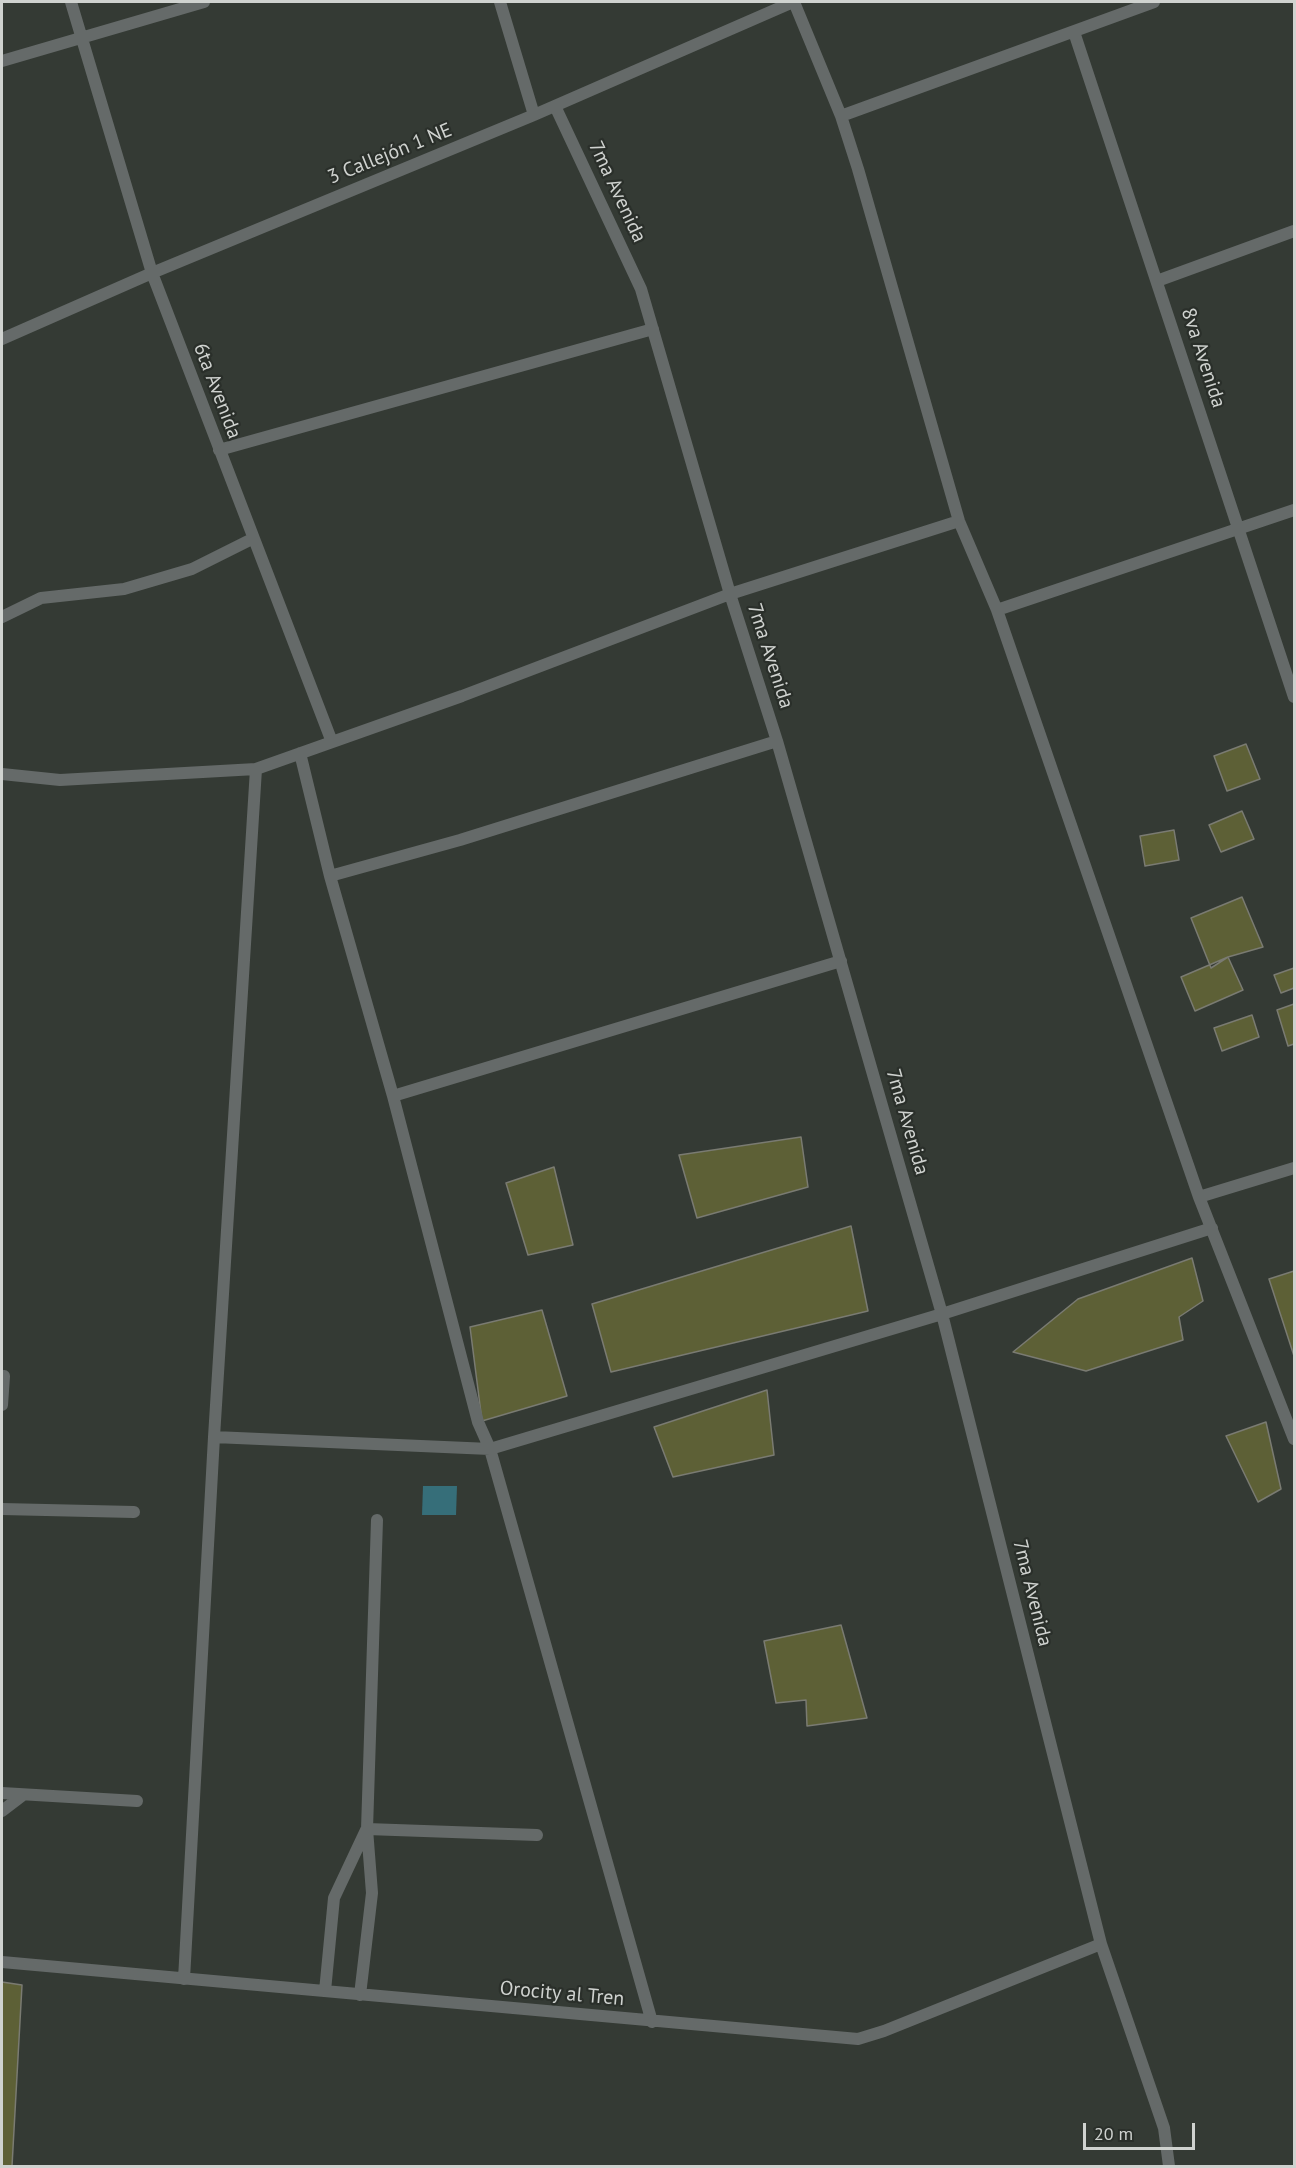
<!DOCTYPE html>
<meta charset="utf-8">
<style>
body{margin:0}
#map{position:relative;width:1296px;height:2168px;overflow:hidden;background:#343a34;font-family:"PT Sans",sans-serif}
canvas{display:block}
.frame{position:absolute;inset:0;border:3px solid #cfd2cf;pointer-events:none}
.scale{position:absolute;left:1083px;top:2123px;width:112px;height:27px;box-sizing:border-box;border:3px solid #cfd2cf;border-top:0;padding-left:8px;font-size:18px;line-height:21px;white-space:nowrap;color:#cfd2cf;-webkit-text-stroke:4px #2a2f2a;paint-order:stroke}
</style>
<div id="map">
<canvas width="1296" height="2168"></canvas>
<div class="frame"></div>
<div class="scale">20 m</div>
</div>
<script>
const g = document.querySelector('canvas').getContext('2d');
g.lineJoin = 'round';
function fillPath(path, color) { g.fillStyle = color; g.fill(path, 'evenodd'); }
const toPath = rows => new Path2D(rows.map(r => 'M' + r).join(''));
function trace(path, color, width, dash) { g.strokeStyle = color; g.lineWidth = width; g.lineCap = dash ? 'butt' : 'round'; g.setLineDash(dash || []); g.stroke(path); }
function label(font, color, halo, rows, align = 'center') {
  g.font = font + ' "PT Sans",sans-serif'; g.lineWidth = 4.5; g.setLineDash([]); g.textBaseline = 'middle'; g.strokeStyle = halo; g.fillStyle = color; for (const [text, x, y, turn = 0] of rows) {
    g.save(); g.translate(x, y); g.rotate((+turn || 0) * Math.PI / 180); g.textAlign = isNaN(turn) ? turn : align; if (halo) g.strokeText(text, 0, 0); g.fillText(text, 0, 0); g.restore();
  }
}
const water = toPath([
 [423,1486,457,1486,456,1515,422,1515]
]);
const building = toPath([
 [1246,744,1260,779,1227,791,1214,756,1246,744],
 [1242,811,1254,839,1221,852,1209,825,1242,811],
 [1174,830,1179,860,1145,866,1140,836,1174,830],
 [1242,897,1263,947,1228,957,1211,968,1191,918,1242,897],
 [1228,957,1243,990,1195,1011,1181,977,1228,957],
 [1294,968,1294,988,1281,993,1274,975,1294,968],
 [1294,1004,1294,1044,1288,1046,1277,1010,1294,1004],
 [1252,1015,1259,1037,1222,1051,1214,1028,1252,1015],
 [801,1137,808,1187,697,1218,679,1155,801,1137],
 [554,1167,573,1245,528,1255,506,1183,554,1167],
 [851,1226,868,1311,611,1372,592,1304,851,1226],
 [1192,1258,1203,1301,1179,1317,1183,1340,1086,1371,1013,1352,1078,1299,1192,1258],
 [1294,1271,1294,1356,1269,1279,1294,1271],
 [542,1310,567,1396,482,1421,470,1327,542,1310],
 [767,1390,774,1455,673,1477,654,1427,767,1390],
 [1266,1422,1281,1489,1258,1502,1226,1436,1266,1422],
 [841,1625,867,1718,807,1726,806,1700,776,1703,764,1641,841,1625],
 [2,1982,22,1985,12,2166,2,2166,2,1982]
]);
const minor = toPath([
 [71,2,152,273,332,742],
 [500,2,534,115],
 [794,2,841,116,858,169,959,521,997,610,1199,1197,1294,1439],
 [1074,32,1294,697],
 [2,61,204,2],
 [555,106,641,289,730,594,777,741,942,1314,1101,1944,1164,2128,1169,2166],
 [841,116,1154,2],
 [1157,281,1294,231],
 [2,339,152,273,534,115,793,2],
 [219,450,653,329],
 [997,610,1294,510],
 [2,617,41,598,124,589,192,569,252,539],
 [300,753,330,876,393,1096,478,1422,490,1449,652,2022],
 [2,774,60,780,256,769,462,696,730,594,959,521],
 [330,876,460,840,777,741],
 [393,1096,841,961],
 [1199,1197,1294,1168],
 [2,1405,4,1376],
 [214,1437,490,1449,942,1314,1212,1228],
 [2,1509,134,1512],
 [2,1793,137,1801],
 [2,1811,23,1795],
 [367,1829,537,1835],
 [2,1962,858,2039,884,2031,1101,1944],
 [184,1979,214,1437,256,769],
 [325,1991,334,1898,366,1830],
 [360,1995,372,1893,367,1829,377,1520]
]);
const streetNames = [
 ["3 Callejón 1 NE",390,154,-22],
 ["7ma Avenida",617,192,65],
 ["8va Avenida",1203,358,72],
 ["6ta Avenida",217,391,69],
 ["7ma Avenida",770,656,72],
 ["7ma Avenida",907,1122,74],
 ["7ma Avenida",1032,1593,76],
 ["Orocity al Tren",562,1994,5]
];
fillPath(water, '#366e79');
fillPath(building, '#5d6036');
trace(building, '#7a7b72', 1.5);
trace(minor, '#656a69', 12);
label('20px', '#cfd2cf', '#2a2f2a', streetNames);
</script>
